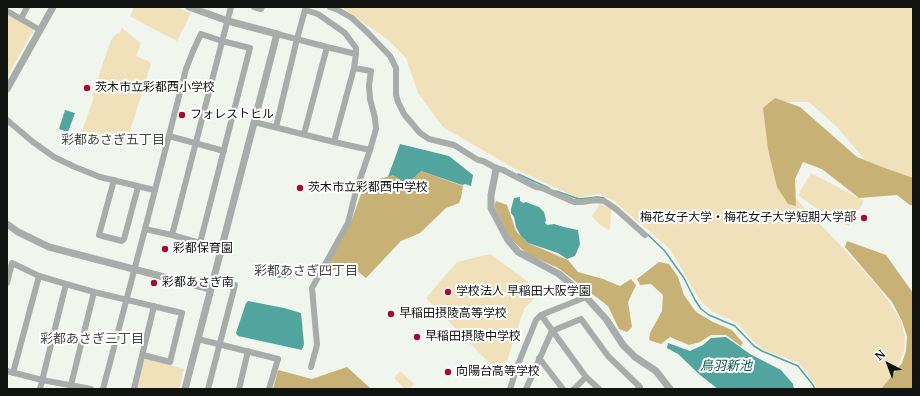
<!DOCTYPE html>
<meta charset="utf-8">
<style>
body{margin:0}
#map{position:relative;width:920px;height:396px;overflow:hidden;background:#f0f5ee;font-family:Merriweather,serif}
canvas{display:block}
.frame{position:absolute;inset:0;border:8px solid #111311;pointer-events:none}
.north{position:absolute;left:868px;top:344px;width:40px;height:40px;-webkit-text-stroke:3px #fff;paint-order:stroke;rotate:318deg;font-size:11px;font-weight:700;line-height:16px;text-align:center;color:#111311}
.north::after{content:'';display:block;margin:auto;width:14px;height:18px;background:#111311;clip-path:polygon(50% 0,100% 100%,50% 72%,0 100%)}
</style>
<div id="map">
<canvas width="920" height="396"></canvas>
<div class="frame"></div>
<div class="north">N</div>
</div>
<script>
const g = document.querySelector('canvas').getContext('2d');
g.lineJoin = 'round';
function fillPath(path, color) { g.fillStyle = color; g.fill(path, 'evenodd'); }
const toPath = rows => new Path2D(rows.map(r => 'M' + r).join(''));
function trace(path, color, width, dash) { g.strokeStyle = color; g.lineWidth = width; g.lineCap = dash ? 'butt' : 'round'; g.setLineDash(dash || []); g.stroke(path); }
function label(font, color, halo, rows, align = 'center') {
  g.font = font + ' Merriweather,"Noto Sans JP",serif'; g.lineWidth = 4; g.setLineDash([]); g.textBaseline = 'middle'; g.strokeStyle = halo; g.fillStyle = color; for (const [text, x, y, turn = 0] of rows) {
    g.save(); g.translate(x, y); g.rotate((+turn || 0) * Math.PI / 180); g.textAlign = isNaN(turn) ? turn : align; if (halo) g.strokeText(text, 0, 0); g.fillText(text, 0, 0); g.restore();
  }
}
const green = toPath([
 [134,7,176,7,191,13,177,41,157,31,130,16],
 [345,7,913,7,913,183,885,173,865,160,837,127,809,102,777,102,796,199,843,248,880,289,889,302,901,321,905,337,904,351,898,365,886,383,881,389,817,389,815,384,799,363,764,350,756,344,737,323,711,311,699,299,670,249,613,200,598,194,578,198,517,170,443,127,418,93,406,58,387,39,344,9],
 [7,14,34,29,7,77],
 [122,28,141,43,136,56,148,61,151,64,126,144,104,145,79,140,94,97,92,95,111,40,117,33,119,34],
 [811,173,864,201,849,226,823,213,799,196,800,191],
 [600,204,611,209,610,229,608,230,599,224,592,216],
 [490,254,541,291,524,309,507,361,494,368,426,298,457,262],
 [147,358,184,369,179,389,136,389,144,360],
 [400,371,414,384,410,389,405,389,394,378]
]);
const forest = toPath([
 [775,98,800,107,857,157,882,167,913,178,913,205,910,205,897,195,859,198,822,169,803,162,795,179,796,206,788,204,777,187,768,149,763,108],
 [421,171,463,186,461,198,459,203,446,208,420,233,401,241,366,278,352,267,333,270,328,273,325,270,351,222,365,183,393,175],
 [496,201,507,205,516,231,528,243,568,260,578,272,603,279,620,286,631,279,636,285,628,302,632,327,627,332,619,329,608,306,558,268,527,254,511,239,494,206],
 [847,241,886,255,913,293,913,389,881,389,902,363,906,351,907,336,902,321,892,302,845,247],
 [659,262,669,264,678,277,684,295,696,312,713,322,732,330,743,343,741,346,726,335,711,335,700,342,689,345,670,337,661,344,649,340,650,333,662,311,663,295,651,284,640,285,637,279],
 [347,367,371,389,273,389,278,370,312,379]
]);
const water = toPath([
 [65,110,75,113,68,132,59,129],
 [400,144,449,156,473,175,471,186,465,184,462,185,421,171,407,184,393,175,388,177],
 [520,197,520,201,523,203,526,202,539,207,544,212,546,220,545,223,547,225,554,224,564,227,578,230,580,244,575,256,567,259,558,253,528,243,521,236,516,227,514,217,511,213,511,209,514,198],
 [270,262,289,267,286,278,281,277,280,278,266,275],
 [248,301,284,308,301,313,304,344,302,350,238,336,236,333,246,303],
 [726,337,750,354,781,370,793,384,794,389,718,389,700,375,678,354,667,348,668,343,690,351,703,345,711,338]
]);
const stream = toPath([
 [518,174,549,188],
 [556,191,579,199,597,197,604,198],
 [647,234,664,250,684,278,695,300,701,309,709,315,735,326,754,346,762,351,798,366,813,385,815,389]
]);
const minor = toPath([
 [254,7,261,9,262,7],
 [330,7,338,10,352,18,369,34,390,56,396,68,396,95,398,102,404,114,420,133,429,139,454,145,478,160,483,161,496,168,503,170,536,187,542,188,574,202,582,202,595,200,604,201,616,209,645,235],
 [7,11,40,30],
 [21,19,27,7],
 [201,34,222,41,250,48,200,243,172,235,145,229,186,69,193,51,201,34],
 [277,34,327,47,356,54],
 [7,120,33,142,54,157,75,167,100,177,154,190],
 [254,122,334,142,370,150,376,129,375,118,370,99,369,85,371,71,354,68],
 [276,127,297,39,305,10,318,14,345,33,356,48,356,54,354,68,334,142],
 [304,134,327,47],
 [169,136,224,151],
 [114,180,99,235,122,241,124,239,138,187],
 [172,235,231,7],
 [7,283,12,263,39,276,66,284,94,292,182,313,170,362,143,355],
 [541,315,586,377,599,389],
 [198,339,278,359,269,389],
 [539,358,563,389],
 [311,367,317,345,312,288,348,223,356,191,370,150],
 [7,371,42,380,91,389],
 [13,373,39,276],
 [71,385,94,292],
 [40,389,66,284],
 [103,389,145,229],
 [134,389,154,306],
 [208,389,235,285],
 [239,389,248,351],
 [510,389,517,367,536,320,541,315,586,297],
 [526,389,552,331,581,319,608,356,640,387,638,389],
 [574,389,586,377]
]);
const tertiary = toPath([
 [7,89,53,7],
 [496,168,495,175,491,195,491,208,508,240,518,252,559,274,586,297,606,319,623,345,635,357,656,371,670,389],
 [7,224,18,232,49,247,210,289],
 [185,389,277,34,228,21,189,7]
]);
const markers = [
 [87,88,4,"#a50a34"],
 [182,115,4,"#a50a34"],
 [300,188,4,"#a50a34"],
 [864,218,4,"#a50a34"],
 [165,249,4,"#a50a34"],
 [154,283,4,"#a50a34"],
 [448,292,4,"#a50a34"],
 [391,314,4,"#a50a34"],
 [417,337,4,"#a50a34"],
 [448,372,4,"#a50a34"]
];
const poiNames = [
 ["茨木市立彩都西小学校",95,88],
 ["フォレストヒル",190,115],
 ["茨木市立彩都西中学校",308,188],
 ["梅花女子大学・梅花女子大学短期大学部",856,218,"right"],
 ["彩都保育園",173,249],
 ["彩都あさぎ南",162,283],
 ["学校法人 早稲田大阪学園",456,292],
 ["早稲田摂陵高等学校",399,314],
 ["早稲田摂陵中学校",425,337],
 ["向陽台高等学校",456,372]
];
const neighbourhoodNames = [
 ["彩都あさぎ五丁目",113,140],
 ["彩都あさぎ四丁目",306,271],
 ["彩都あさぎ三丁目",92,339]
];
const waterNames = [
 ["鳥羽新池",726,366]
];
fillPath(green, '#f0e1ba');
fillPath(forest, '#c8b175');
fillPath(water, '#52a59e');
trace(stream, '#52a59e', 1.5);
trace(minor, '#a8acaa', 6);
trace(tertiary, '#a8acaa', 7);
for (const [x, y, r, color] of markers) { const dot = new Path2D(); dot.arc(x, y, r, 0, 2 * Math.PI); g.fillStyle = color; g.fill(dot); trace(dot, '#fff', 1.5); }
label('12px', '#111311', '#fff', poiNames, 'left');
label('13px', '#454943', '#fff', neighbourhoodNames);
label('italic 13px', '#09554f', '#fff', waterNames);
</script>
